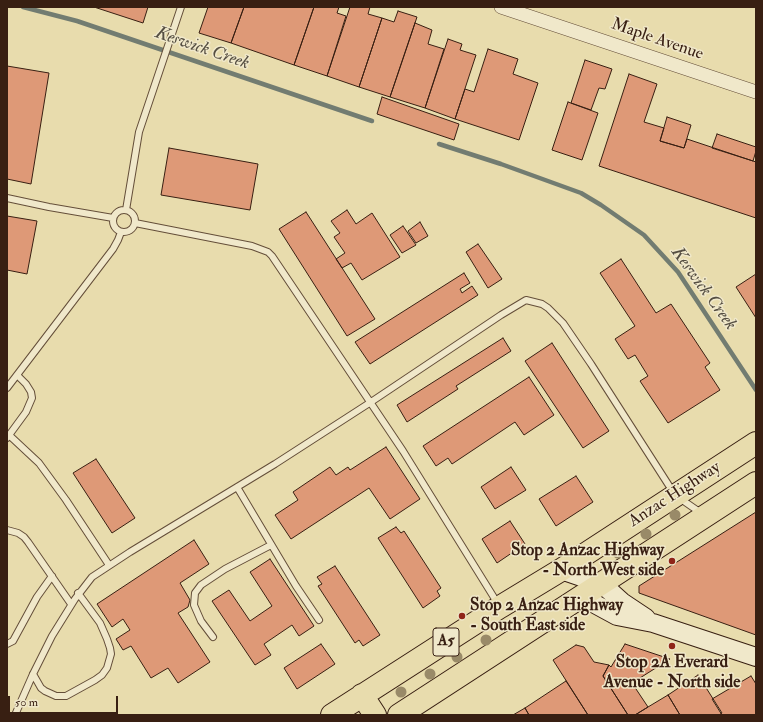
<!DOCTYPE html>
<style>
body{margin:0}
#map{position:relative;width:763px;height:722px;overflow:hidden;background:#e8dcad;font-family:"IM FELL Double Pica",serif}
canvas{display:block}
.frame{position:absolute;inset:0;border:8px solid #381f12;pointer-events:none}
.scale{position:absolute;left:8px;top:696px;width:110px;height:18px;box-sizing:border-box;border:2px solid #381f12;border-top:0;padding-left:5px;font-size:12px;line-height:14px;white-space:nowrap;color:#381f12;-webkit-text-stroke:3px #f0e8ca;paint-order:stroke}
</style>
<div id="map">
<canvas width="763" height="722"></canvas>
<div class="frame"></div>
<div class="scale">50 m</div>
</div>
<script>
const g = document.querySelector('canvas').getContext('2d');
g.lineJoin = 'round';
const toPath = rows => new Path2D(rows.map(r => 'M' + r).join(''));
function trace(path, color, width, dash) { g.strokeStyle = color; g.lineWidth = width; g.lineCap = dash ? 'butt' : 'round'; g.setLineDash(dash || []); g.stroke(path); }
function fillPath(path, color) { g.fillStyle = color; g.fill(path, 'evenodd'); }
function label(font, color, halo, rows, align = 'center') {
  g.font = font + ' "IM FELL Double Pica",serif'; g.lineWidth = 3; g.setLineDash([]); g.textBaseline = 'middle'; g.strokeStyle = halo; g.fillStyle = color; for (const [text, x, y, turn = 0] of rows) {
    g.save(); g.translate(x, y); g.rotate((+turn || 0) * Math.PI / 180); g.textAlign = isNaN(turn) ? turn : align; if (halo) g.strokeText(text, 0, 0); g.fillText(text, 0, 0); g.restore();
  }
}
const stream = toPath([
 [23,7,77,21,372,121],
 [439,144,501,164,581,193,601,205,644,235,678,272,756,390]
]);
const building = toPath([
 [94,7,148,7,143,23,94,7],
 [208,7,244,7,231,43,199,33,208,7],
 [244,7,314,7,294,65,231,43,244,7],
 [314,7,339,7,337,13,346,16,327,76,294,65,314,7],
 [350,7,370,7,368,14,382,18,359,87,327,76,350,7],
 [398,11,417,17,390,97,359,87,382,18,394,22,398,11],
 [415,23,432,30,428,44,444,49,425,108,390,97,415,23],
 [448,39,462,44,460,50,476,55,455,119,425,108,448,39],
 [488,49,518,59,513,74,538,83,519,140,455,119,465,89,474,92,488,49],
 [585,60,612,69,605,89,599,88,591,110,571,103,585,60],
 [7,66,49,73,31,184,7,179,7,66],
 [629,74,657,84,644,122,664,128,660,141,684,148,687,139,756,162,756,218,599,166,629,74],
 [382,97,459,124,454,140,377,114,382,97],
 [568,102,598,113,582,160,552,150,568,102],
 [667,117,691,125,684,148,660,141,667,117],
 [717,134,756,147,756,151,753,161,712,148,717,134],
 [169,148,258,164,250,210,161,195,169,148],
 [347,210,356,224,372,213,400,257,362,280,351,263,342,268,336,259,345,253,334,237,340,233,331,221,347,210],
 [306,212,375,319,347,336,279,229,306,212],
 [7,216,37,221,27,274,7,270,7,216],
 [420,222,428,236,416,243,408,231,420,222],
 [403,226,416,245,402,253,390,235,403,226],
 [478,244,502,279,488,288,466,252,478,244],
 [621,259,656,313,671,304,710,363,705,367,720,390,668,423,640,381,648,376,635,355,628,359,615,339,635,326,600,273,621,259],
 [464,273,470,283,460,289,462,293,472,286,478,295,370,364,355,342,464,273],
 [756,274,756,318,736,287,756,274],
 [503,338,511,351,456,386,458,389,407,422,397,405,503,338],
 [552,343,609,431,583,448,525,361,552,343],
 [529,377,554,415,524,435,515,422,452,464,448,458,436,466,423,446,529,377],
 [386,447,420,499,390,519,369,488,291,539,275,515,298,500,293,492,330,467,336,475,348,467,350,470,386,447],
 [96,459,135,518,112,533,73,473,96,459],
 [511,467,526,490,495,509,481,487,511,467],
 [576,476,593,502,556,526,539,499,576,476],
 [756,512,756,635,639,593,639,586,756,512],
 [510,521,525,544,497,563,482,539,510,521],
 [396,527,401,533,404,531,441,588,437,591,440,596,423,608,378,538,396,527],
 [194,540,209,564,180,583,190,600,188,607,178,613,210,662,178,683,168,668,151,678,131,646,123,650,116,639,130,630,123,619,112,627,97,604,194,540],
 [270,559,314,626,299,636,292,625,264,644,271,655,255,665,212,601,229,590,250,621,272,606,250,572,270,559],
 [335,566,380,635,363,646,359,640,355,643,318,586,322,584,317,577,335,566],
 [321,644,335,664,297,689,284,668,321,644],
 [625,644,670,659,632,683,648,707,635,715,628,715,603,676,609,665,611,667,625,644],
 [576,645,584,647,594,662,609,665,603,676,628,715,588,715,553,660,576,645],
 [698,675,722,713,719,715,680,715,668,695,698,675],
 [751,676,756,684,756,715,722,715,712,699,751,676],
 [566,681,588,715,529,715,525,708,566,681],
 [668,695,680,715,635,715,648,707,668,695],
 [525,708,529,715,513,715,525,708]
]);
const lane = toPath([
 [7,198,49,207,113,218],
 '113 221a11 11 0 1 1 22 0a11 11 0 1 1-22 0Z',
 [126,210,139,132,181,7],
 [135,223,252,246,268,252,272,256,403,451,498,604],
 [7,388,113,249,118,240,121,232],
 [9,435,39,463,66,500,109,565],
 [7,438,26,412,32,398,31,392,26,384,17,375],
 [237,487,296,586,319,620],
 [7,530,18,533,24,537,28,542,71,604],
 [213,637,201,621,194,605,195,593,201,585,225,569,271,545],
 [7,644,13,641,37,597,52,576],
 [33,674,41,688,45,691,56,696,66,696,95,680,102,675,107,668,111,654,110,648,107,639,100,623,78,593],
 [15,715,33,674,52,636,75,599,92,577,130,552,275,464,371,402,501,315,526,300,542,304,548,308,563,323,591,364,675,495,701,513]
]);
const street = toPath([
 [501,7,756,92]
]);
const secondary = toPath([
 [561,570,602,584,622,602,646,618],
 [582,597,617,616,653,623,756,657]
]);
const highway = toPath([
 [362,695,375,715],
 [332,715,500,607,561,570,756,443],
 [399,715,756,483]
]);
const trees = [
 [675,515],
 [646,534],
 [618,553],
 [486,640],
 [457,657],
 [430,674],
 [401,692]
];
const markers = [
 [672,561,4,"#8f2418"],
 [462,616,4,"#8f2418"],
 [672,646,4,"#8f2418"]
];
const shields = [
 [446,642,26]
];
const shieldNames = [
 ["A5",446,642]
];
const streetNames = [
 ["Maple Avenue",657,40,19],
 ["Anzac Highway",675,495,-33]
];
const poiNames = [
 ["Stop 2 Anzac Highway",664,551],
 ["- North West side",664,571],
 ["Stop 2 Anzac Highway",470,606,"left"],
 ["- South East side",470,626,"left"],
 ["Stop 2A Everard",672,663,"center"],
 ["Avenue - North side",672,683,"center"]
];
const waterNames = [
 ["Keswick Creek",202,49,19],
 ["Keswick Creek",703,289,54]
];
trace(stream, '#727c71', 4.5);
fillPath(building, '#de9977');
trace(building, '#381f12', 1);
trace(lane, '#644e39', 8);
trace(street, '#644e39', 14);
trace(secondary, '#381f12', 20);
trace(highway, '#381f12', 24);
trace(lane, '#f0e8ca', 6);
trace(street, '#f0e8ca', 13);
trace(secondary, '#f0e8ca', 18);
trace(highway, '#e8dcad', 22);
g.fillStyle = '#998a68';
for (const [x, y] of trees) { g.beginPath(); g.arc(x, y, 5.5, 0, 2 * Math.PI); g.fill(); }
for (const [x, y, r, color] of markers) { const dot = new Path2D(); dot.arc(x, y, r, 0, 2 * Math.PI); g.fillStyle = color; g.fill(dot); trace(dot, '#f0e8ca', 1.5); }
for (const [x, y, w] of shields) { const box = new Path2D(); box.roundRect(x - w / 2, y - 14, w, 28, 3); g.fillStyle = '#f0e8ca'; g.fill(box); trace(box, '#381f12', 1); }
label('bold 16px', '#381f12', null, shieldNames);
label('17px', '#381f12', '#f0e8ca', streetNames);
label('bold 17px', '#381f12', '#f0e8ca', poiNames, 'right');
label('italic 18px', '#554e42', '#f0e8ca', waterNames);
</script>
